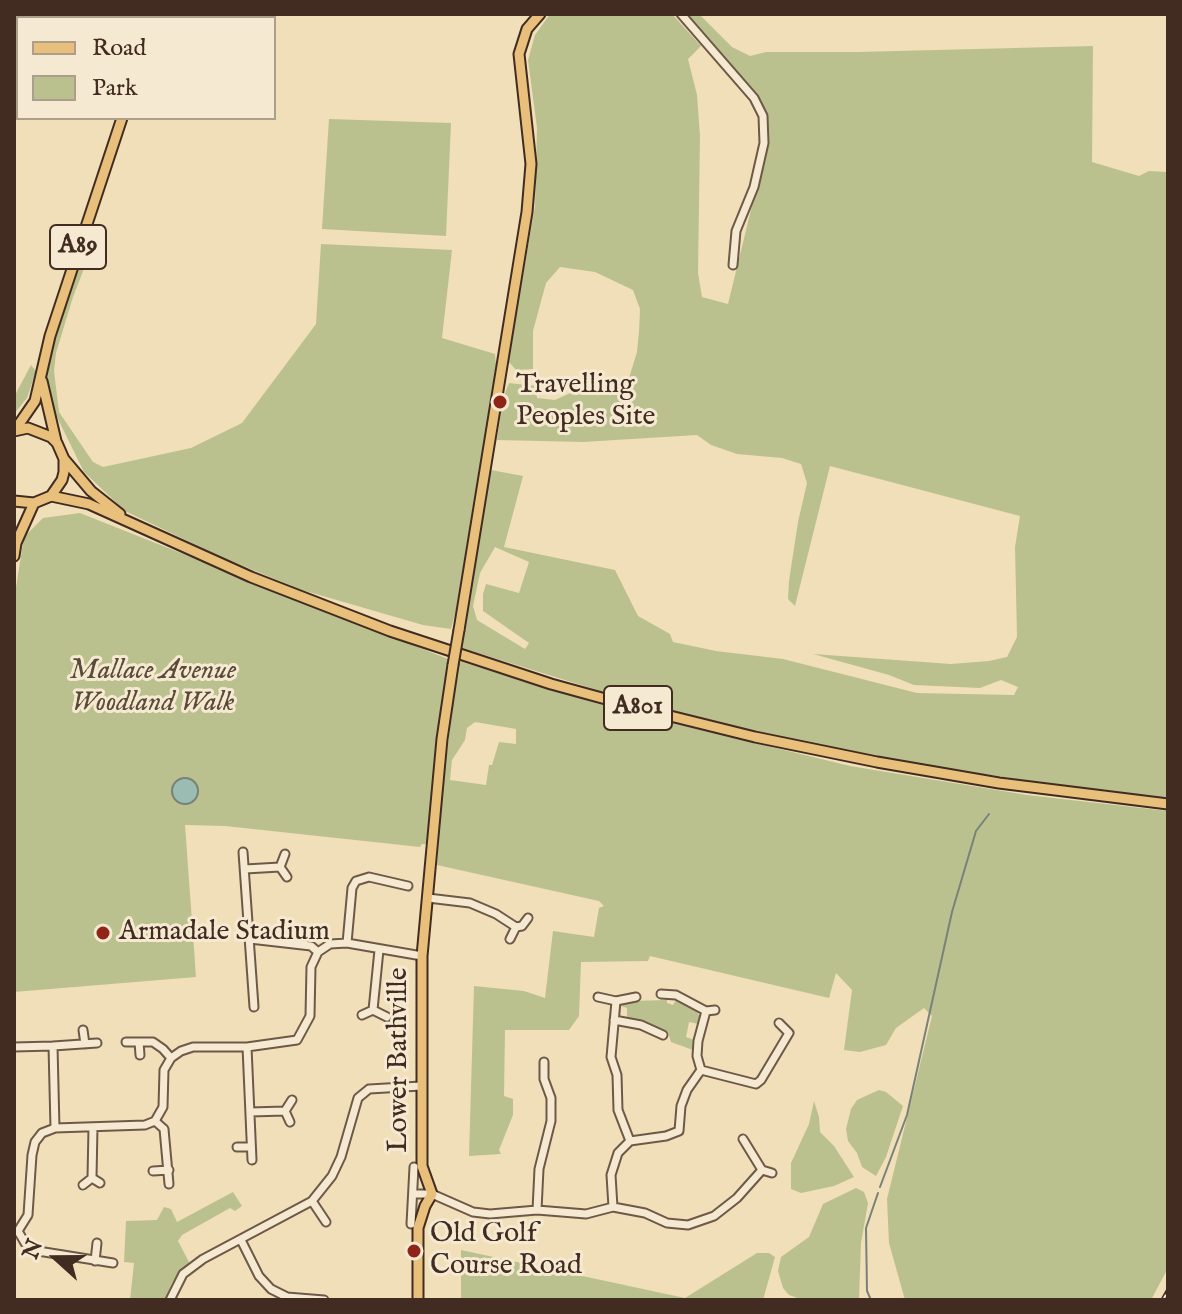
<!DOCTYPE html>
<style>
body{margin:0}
#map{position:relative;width:1182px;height:1314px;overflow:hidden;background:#f0dfb8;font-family:"IM FELL English",serif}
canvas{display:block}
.frame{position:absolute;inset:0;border:16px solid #422c22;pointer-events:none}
.legend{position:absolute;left:16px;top:16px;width:260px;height:104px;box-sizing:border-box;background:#f5ead1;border:2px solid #ad9e8b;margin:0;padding:10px 14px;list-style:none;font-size:24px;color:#422c22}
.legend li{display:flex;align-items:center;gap:16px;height:40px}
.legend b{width:40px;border:2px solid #ad9e8b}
.north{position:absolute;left:16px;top:1218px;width:80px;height:80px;-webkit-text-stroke:6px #f5ead1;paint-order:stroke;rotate:291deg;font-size:22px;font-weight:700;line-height:32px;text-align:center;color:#422c22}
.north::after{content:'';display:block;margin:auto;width:28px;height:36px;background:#422c22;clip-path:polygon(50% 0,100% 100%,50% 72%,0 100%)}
</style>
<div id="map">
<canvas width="1182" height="1314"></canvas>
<div class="frame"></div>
<ul class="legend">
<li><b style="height:10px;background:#e8c07c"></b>Road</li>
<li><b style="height:22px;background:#bbc18e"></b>Park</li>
</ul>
<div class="north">N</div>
</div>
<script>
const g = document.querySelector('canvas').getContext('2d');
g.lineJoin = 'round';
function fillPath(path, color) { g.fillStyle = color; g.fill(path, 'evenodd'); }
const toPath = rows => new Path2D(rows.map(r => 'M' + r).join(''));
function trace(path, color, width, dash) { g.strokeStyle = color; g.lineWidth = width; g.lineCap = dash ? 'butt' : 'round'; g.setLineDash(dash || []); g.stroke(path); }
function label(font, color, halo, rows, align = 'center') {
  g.font = font + ' "IM FELL English",serif'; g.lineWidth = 6; g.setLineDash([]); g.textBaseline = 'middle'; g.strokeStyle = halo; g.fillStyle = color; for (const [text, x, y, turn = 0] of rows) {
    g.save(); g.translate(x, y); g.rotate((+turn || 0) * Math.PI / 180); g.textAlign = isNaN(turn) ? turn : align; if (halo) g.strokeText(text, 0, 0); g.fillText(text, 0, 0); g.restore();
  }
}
const green = toPath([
 [550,14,672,14,701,46,688,59,697,95,700,136,698,273,702,297,728,304,768,140,768,116,756,95,687,14,699,14,732,47,750,56,766,52,858,52,1093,46,1092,162,1139,176,1149,171,1168,172,1168,798,1096,791,917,764,747,730,613,695,462,648,491,470,523,476,504,547,615,570,638,616,670,634,673,642,716,651,783,659,917,693,1014,695,1018,687,1001,680,980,688,914,685,889,675,813,654,951,664,989,661,1007,657,1017,637,1015,547,1020,516,830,466,795,606,788,599,789,581,798,522,807,483,801,464,782,458,737,454,711,445,697,435,583,442,497,440,503,398,509,383,536,386,537,398,555,400,579,389,629,378,637,352,639,332,640,309,633,290,595,272,560,267,546,283,533,331,533,369,516,370,508,361,535,206,537,128,528,60,535,35],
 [495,547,529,562,519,593,486,584,483,594,483,611,529,643,525,649,477,620,473,606,480,573],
 [329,119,451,123,446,236,322,229],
 [95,230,99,230,73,297,56,353,54,371,59,412,93,462,103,467,191,448,242,423,316,324,321,244,452,250,442,338,495,354,496,365,456,610,451,629,423,625,302,590,221,557,125,511,84,472,50,403,45,381,49,358,76,275],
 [31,365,36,371,27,398,14,414,14,397],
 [80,513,448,659,433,845,422,844,420,847,225,826,185,825,196,977,14,992,14,600,24,537,43,518],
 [459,661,615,709,850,766,1027,795,1168,811,1168,1268,1151,1300,905,1300,889,1243,887,1199,932,1016,924,1008,896,1028,886,1045,860,1052,844,1050,852,990,836,973,829,998,650,956,648,961,581,962,579,1016,569,1030,505,1030,504,1096,513,1099,513,1115,499,1150,501,1154,469,1156,474,986,524,991,545,998,553,931,594,937,599,908,604,906,599,901,437,865,443,780],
 [475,722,516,729,516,744,499,742,492,765,489,765,486,785,450,780,452,760,465,740,467,728],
 [667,1000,667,1003,673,1005,676,1000,696,1009,700,1017,699,1024,689,1022,686,1037,694,1040,693,1050,671,1042,668,1032,627,1017,627,1008,621,1006,632,1001],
 [879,1090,886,1092,903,1106,886,1157,876,1176,862,1167,857,1153,848,1141,846,1129,851,1109,857,1100],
 [814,1101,819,1117,820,1132,834,1146,854,1177,834,1186,801,1193,791,1189,791,1163,809,1124],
 [856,1188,864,1192,868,1203,861,1243,859,1300,803,1300,789,1295,783,1288,778,1271,781,1257,809,1237,823,1204],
 [233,1192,242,1206,235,1211,230,1208,182,1235,178,1241,190,1264,172,1283,164,1300,130,1300,134,1263,124,1262,126,1221,157,1220,164,1207,171,1209,177,1222],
 [461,1250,685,1298,757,1253,769,1253,775,1257,763,1300,461,1300]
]);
const water = toPath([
 '172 791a13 13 0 1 1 26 0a13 13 0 1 1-26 0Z'
]);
const stream = toPath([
 [880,1187,907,1115,952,912,976,831,989,814],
 [871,1300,867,1291,866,1228,878,1193]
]);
const minor = toPath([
 [681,14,754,98,763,116,764,143,754,187,736,231,733,265],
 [243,852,254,1007],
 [285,854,280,867,287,877],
 [245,869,280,867],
 [428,898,470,903,496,914,516,927],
 [250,939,311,946,318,952],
 [510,939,516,927,522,926,528,918],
 [347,943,352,888,356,881,369,877,408,886],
 [379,950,373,1010,387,1017],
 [661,994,676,995,706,1011,715,1010],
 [598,997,616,1001,636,997],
 [616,1001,611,1057,617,1075,618,1110,630,1141],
 [362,1015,373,1010],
 [614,1020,641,1025,663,1035],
 [83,1030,85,1044],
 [126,1042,153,1042,163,1049,171,1058],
 [139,1042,140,1055],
 [14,1047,53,1046],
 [247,1047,252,1160],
 [701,1070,756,1084,761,1080,789,1033,779,1023],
 [701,1070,697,1056,698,1041,706,1011],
 [285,1111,290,1122],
 [250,1112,285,1111,292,1100],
 [155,1121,164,1129,169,1184],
 [55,1128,53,1046,97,1043],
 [743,1139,762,1170],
 [237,1147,251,1147],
 [153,1171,169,1170],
 [92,1178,93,1127],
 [83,1185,92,1178,100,1183],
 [413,1194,432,1194,473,1212,490,1214,537,1210,586,1214,613,1207,611,1175,618,1153,630,1141,666,1136,679,1131,681,1106,687,1090,701,1070],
 [312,1201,326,1222],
 [613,1207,645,1213,667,1223,688,1225,714,1216,737,1198,762,1170,772,1173],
 [537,1210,539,1169,551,1121,551,1098,544,1079,544,1062],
 [411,1224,414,1167],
 [18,1231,25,1243,38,1251,113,1263],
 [14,1232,18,1231,28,1215,32,1155,35,1142,42,1133,55,1128,145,1125,155,1121,163,1107,164,1070,171,1058,181,1051,193,1047,247,1047,297,1040,310,1016,311,967,318,952,330,944,347,943,422,956],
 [241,1240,259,1276,271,1289,287,1297,324,1300],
 [95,1261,97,1243],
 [170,1300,183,1274,203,1259,312,1201,332,1176,341,1157,358,1098,369,1089,421,1086]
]);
const major = toPath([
 [160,18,162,14],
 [42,381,56,441],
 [15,430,35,401,50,336,122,118],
 [14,431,28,428,51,437,57,443,64,459,64,472,62,480,51,496,34,503,14,501],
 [64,459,91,491,120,514],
 [51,496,89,504,251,577,390,631,551,684,642,709,755,737,877,762,999,783,1168,804],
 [14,556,16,543,34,503],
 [459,630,527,212,531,164,519,54,527,29,540,14],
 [418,1300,418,1228,425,1206,432,1194,422,1166,422,956,442,739,453,665]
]);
const rail = toPath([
 [1163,1300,1168,1291]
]);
const majorBridge = toPath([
 [453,665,459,630]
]);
const markers = [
 [500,402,8,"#8f2418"],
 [103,933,8,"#8f2418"],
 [414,1251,8,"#8f2418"]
];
const shields = [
 [78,247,56],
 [638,708,68]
];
const shieldNames = [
 ["A89",78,247],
 ["A801",638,708]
];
const poiNames = [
 ["Travelling",516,386],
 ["Peoples Site",516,418],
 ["Armadale Stadium",119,933],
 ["Old Golf",430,1235],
 ["Course Road",430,1267]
];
const parkNames = [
 ["Mallace Avenue",153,672],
 ["Woodland Walk",153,704]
];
const streetNames = [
 ["Lower Bathville",400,1060,-90]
];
fillPath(green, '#bbc18e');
fillPath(water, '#9abcb3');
trace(water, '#778279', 2);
trace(stream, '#778279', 2);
trace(minor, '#6e5948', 11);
trace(major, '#422c22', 13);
trace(minor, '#f5ead1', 7);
trace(major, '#e8c07c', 9);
trace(rail, '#422c22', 5);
trace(rail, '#f5ead1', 2, [6]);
trace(majorBridge, '#422c22', 13, []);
trace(majorBridge, '#e8c07c', 9);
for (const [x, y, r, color] of markers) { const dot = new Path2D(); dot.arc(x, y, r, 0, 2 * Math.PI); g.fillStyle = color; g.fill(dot); trace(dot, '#f5ead1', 3); }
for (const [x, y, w] of shields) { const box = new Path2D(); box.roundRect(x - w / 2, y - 22, w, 44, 6); g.fillStyle = '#f5ead1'; g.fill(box); trace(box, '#422c22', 2); }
label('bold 26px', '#422c22', null, shieldNames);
label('28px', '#422c22', '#f5ead1', poiNames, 'left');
label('italic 28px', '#5a4a38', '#f5ead1', parkNames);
label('28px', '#422c22', '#f5ead1', streetNames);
</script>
